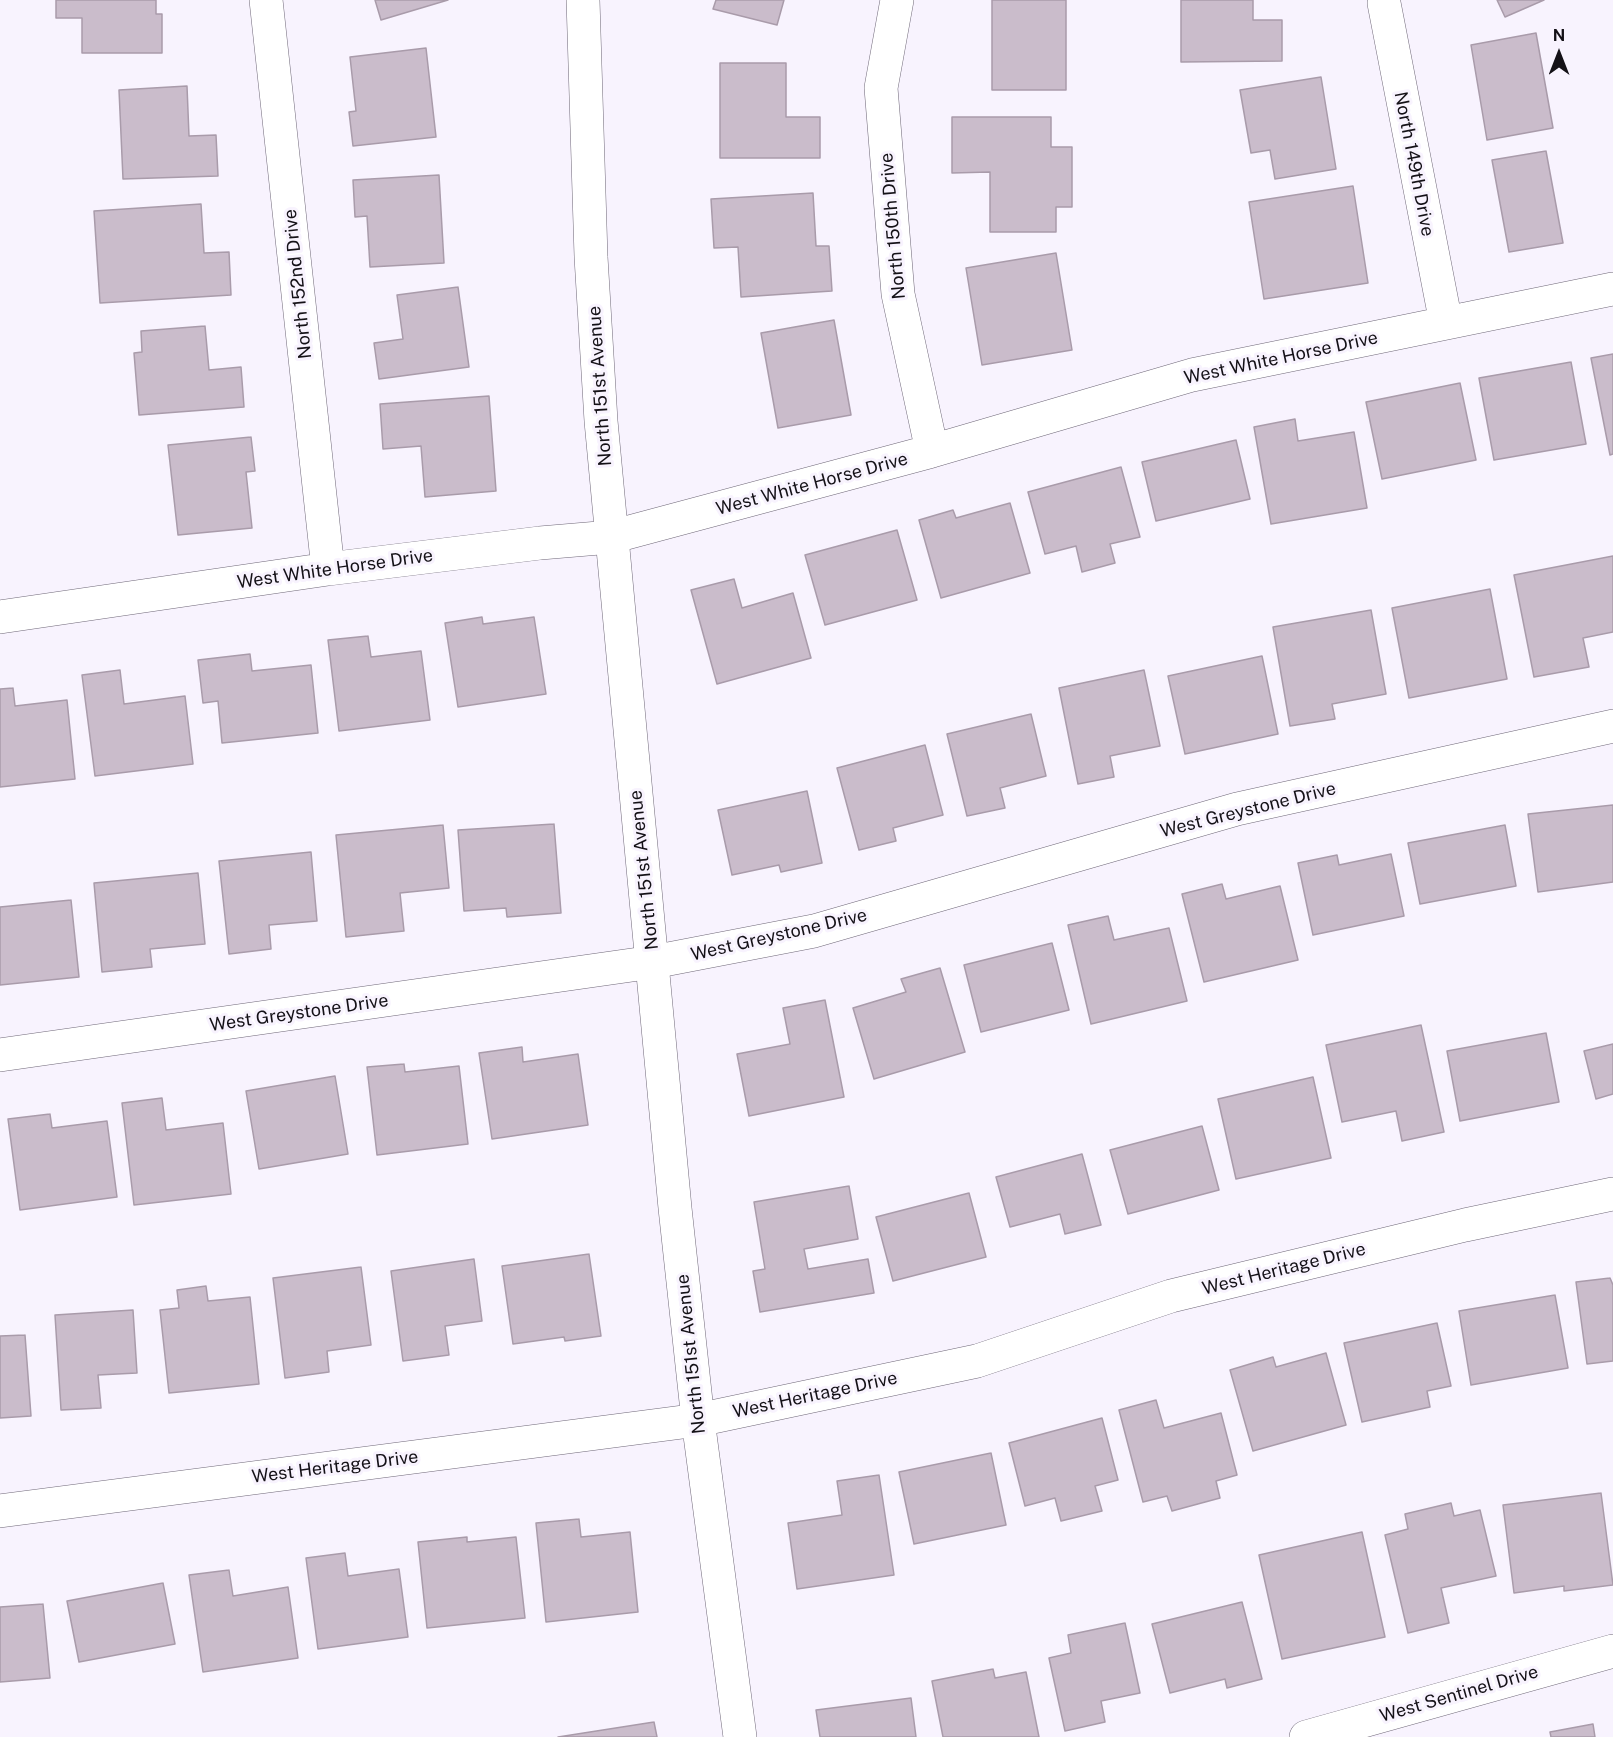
<!DOCTYPE html>
<style>
body{margin:0}
#map{position:relative;width:1613px;height:1737px;overflow:hidden;background:#f8f3fe;font-family:"Public Sans",sans-serif}
canvas{display:block}
.north{position:absolute;left:1529px;top:24px;width:60px;height:60px;-webkit-text-stroke:4px #f8f3fe;paint-order:stroke;rotate:0deg;font-size:16px;font-weight:700;line-height:24px;text-align:center;color:#141117}
.north::after{content:'';display:block;margin:auto;width:21px;height:27px;background:#141117;clip-path:polygon(50% 0,100% 100%,50% 72%,0 100%)}
</style>
<div id="map">
<canvas width="1613" height="1737"></canvas>
<div class="north">N</div>
</div>
<script>
const g = document.querySelector('canvas').getContext('2d');
g.lineJoin = 'round';
function fillPath(path, color) { g.fillStyle = color; g.fill(path, 'evenodd'); }
const toPath = rows => new Path2D(rows.map(r => 'M' + r).join(''));
function trace(path, color, width, dash) { g.strokeStyle = color; g.lineWidth = width; g.lineCap = dash ? 'butt' : 'round'; g.setLineDash(dash || []); g.stroke(path); }
function label(font, color, halo, rows, align = 'center') {
  g.font = font + ' "Public Sans",sans-serif'; g.lineWidth = 6; g.setLineDash([]); g.textBaseline = 'middle'; g.strokeStyle = halo; g.fillStyle = color; for (const [text, x, y, turn = 0] of rows) {
    g.save(); g.translate(x, y); g.rotate((+turn || 0) * Math.PI / 180); g.textAlign = isNaN(turn) ? turn : align; if (halo) g.strokeText(text, 0, 0); g.fillText(text, 0, 0); g.restore();
  }
}
const building = toPath([
 [56,0,156,0,156,14,162,14,162,53,82,53,82,18,56,18,56,0],
 [375,0,448,0,381,20,375,0],
 [716,0,784,0,777,25,713,9,716,0],
 [992,0,1066,0,1066,90,992,90,992,0],
 [1181,0,1253,0,1253,20,1282,20,1282,61,1181,62,1181,0],
 [1497,0,1544,0,1505,17,1497,0],
 [1536,33,1553,128,1487,140,1471,45,1536,33],
 [426,48,436,137,353,146,349,112,356,111,350,57,426,48],
 [720,63,786,63,786,117,820,117,820,158,720,158,720,63],
 [1321,77,1336,169,1275,179,1270,150,1251,153,1240,90,1321,77],
 [187,86,189,136,216,135,218,176,123,179,119,90,187,86],
 [952,117,1051,117,1051,147,1072,147,1072,207,1056,207,1056,232,990,232,990,172,952,173,952,117],
 [1546,151,1563,243,1509,252,1492,160,1546,151],
 [439,175,444,263,370,267,367,216,355,217,353,180,439,175],
 [1353,186,1368,283,1264,299,1249,202,1353,186],
 [813,193,816,246,829,246,832,291,741,297,738,247,714,248,711,199,813,193],
 [201,204,204,253,229,252,231,295,100,303,94,211,201,204],
 [1056,253,1072,350,982,365,966,268,1056,253],
 [458,287,469,367,379,379,374,343,403,339,397,295,458,287],
 [834,320,851,415,778,428,761,333,834,320],
 [205,326,209,370,241,367,244,407,139,415,134,353,142,352,141,331,205,326],
 [1613,354,1613,454,1610,455,1591,358,1613,354],
 [1571,362,1586,444,1494,460,1479,378,1571,362],
 [1460,383,1476,460,1382,479,1366,402,1460,383],
 [489,396,496,491,425,497,421,446,383,449,380,404,489,396],
 [1295,419,1298,441,1354,432,1367,508,1271,524,1254,427,1295,419],
 [251,437,255,471,246,472,252,528,178,535,168,445,251,437],
 [1236,440,1250,499,1156,521,1142,462,1236,440],
 [1121,467,1140,537,1110,544,1115,563,1082,572,1076,546,1045,554,1028,492,1121,467],
 [1010,503,1030,573,941,598,919,520,953,510,956,518,1010,503],
 [897,530,917,600,825,625,805,555,897,530],
 [1613,556,1613,632,1583,638,1589,667,1534,677,1514,575,1613,556],
 [734,579,742,608,793,593,811,658,717,684,691,590,734,579],
 [1490,589,1507,679,1409,698,1392,608,1490,589],
 [1371,610,1386,694,1332,704,1335,719,1290,726,1273,627,1371,610],
 [482,617,483,624,534,617,546,694,458,707,445,623,482,617],
 [368,636,371,657,421,651,430,720,339,731,328,640,368,636],
 [250,654,252,671,311,665,318,733,222,743,218,701,203,703,198,660,250,654],
 [1262,656,1278,734,1185,754,1168,676,1262,656],
 [120,670,124,704,185,696,193,764,95,776,82,675,120,670],
 [1144,670,1160,746,1110,756,1114,777,1078,784,1059,688,1144,670],
 [13,688,15,706,67,700,75,779,0,787,0,689,13,688],
 [1031,714,1046,776,1000,788,1005,808,967,816,947,734,1031,714],
 [925,745,943,815,893,828,896,841,859,850,837,768,925,745],
 [807,791,822,863,781,872,779,865,732,875,718,810,807,791],
 [1613,805,1613,882,1538,892,1528,814,1613,805],
 [554,824,561,913,507,917,506,908,464,911,458,830,554,824],
 [443,825,449,888,400,893,404,931,346,937,336,835,443,825],
 [1505,825,1516,886,1420,904,1408,843,1505,825],
 [311,852,317,921,269,925,271,949,229,954,219,861,311,852],
 [1391,854,1404,916,1313,935,1298,863,1337,855,1339,865,1391,854],
 [198,873,205,944,150,949,152,967,102,972,94,883,198,873],
 [1222,884,1226,899,1280,886,1298,960,1204,982,1182,894,1222,884],
 [71,900,79,977,0,985,0,907,71,900],
 [1108,916,1114,940,1169,928,1187,1001,1091,1024,1068,925,1108,916],
 [1052,943,1069,1010,981,1032,964,965,1052,943],
 [940,968,965,1052,874,1079,853,1008,906,992,901,979,940,968],
 [825,1000,844,1097,749,1116,737,1054,790,1044,783,1008,825,1000],
 [1421,1025,1444,1132,1402,1141,1396,1111,1342,1122,1326,1045,1421,1025],
 [1546,1033,1559,1102,1460,1121,1447,1051,1546,1033],
 [1613,1044,1613,1094,1596,1099,1584,1051,1613,1044],
 [522,1047,523,1062,578,1054,588,1125,492,1139,479,1053,522,1047],
 [404,1064,405,1072,459,1066,468,1144,377,1155,367,1067,404,1064],
 [335,1076,348,1154,259,1169,246,1091,335,1076],
 [1313,1077,1331,1158,1236,1179,1218,1099,1313,1077],
 [162,1098,166,1130,223,1123,231,1194,134,1205,122,1103,162,1098],
 [50,1114,52,1128,107,1121,117,1197,20,1210,8,1119,50,1114],
 [1202,1126,1219,1190,1128,1214,1110,1150,1202,1126],
 [1082,1154,1101,1225,1065,1234,1060,1214,1010,1227,996,1177,1082,1154],
 [849,1186,858,1239,804,1249,808,1269,868,1259,874,1293,760,1312,753,1271,765,1269,754,1202,849,1186],
 [969,1193,986,1257,893,1281,876,1217,969,1193],
 [589,1254,601,1336,565,1341,564,1337,513,1344,502,1266,589,1254],
 [474,1259,482,1321,445,1326,449,1355,403,1361,391,1271,474,1259],
 [361,1267,371,1345,327,1351,329,1372,285,1378,273,1278,361,1267],
 [1610,1278,1613,1285,1613,1361,1587,1364,1576,1282,1610,1278],
 [206,1286,208,1301,250,1297,259,1384,169,1393,160,1310,179,1308,177,1290,206,1286],
 [1555,1295,1568,1368,1471,1385,1459,1311,1555,1295],
 [133,1310,137,1373,98,1375,101,1408,61,1410,55,1315,133,1310],
 [1437,1323,1451,1386,1427,1391,1430,1407,1362,1422,1344,1343,1437,1323],
 [25,1335,31,1416,0,1418,0,1336,25,1335],
 [1326,1353,1346,1425,1253,1451,1230,1370,1273,1357,1276,1367,1326,1353],
 [1156,1400,1164,1428,1221,1413,1237,1475,1216,1481,1220,1498,1172,1511,1167,1496,1143,1502,1119,1410,1156,1400],
 [1102,1418,1118,1480,1095,1486,1102,1511,1061,1521,1055,1498,1025,1506,1009,1443,1102,1418],
 [991,1453,1006,1525,914,1544,899,1472,991,1453],
 [879,1475,894,1575,797,1589,788,1523,842,1515,837,1481,879,1475],
 [1601,1493,1613,1585,1564,1591,1564,1586,1514,1593,1503,1505,1601,1493],
 [1451,1503,1454,1516,1480,1510,1496,1576,1441,1588,1449,1623,1408,1633,1385,1535,1408,1529,1405,1514,1451,1503],
 [579,1519,581,1537,630,1532,638,1612,546,1622,536,1523,579,1519],
 [1362,1532,1385,1637,1282,1659,1259,1555,1362,1532],
 [467,1537,467,1542,516,1537,525,1618,427,1628,418,1542,467,1537],
 [345,1553,348,1576,399,1569,408,1637,318,1649,306,1558,345,1553],
 [229,1570,233,1596,288,1587,298,1658,203,1672,189,1575,229,1570],
 [163,1583,175,1644,79,1662,67,1601,163,1583],
 [1242,1602,1262,1679,1227,1688,1225,1679,1170,1693,1152,1624,1242,1602],
 [43,1604,50,1678,0,1682,0,1607,43,1604],
 [1125,1623,1140,1693,1101,1701,1105,1722,1065,1731,1049,1658,1071,1653,1068,1635,1125,1623],
 [993,1669,995,1678,1026,1672,1039,1737,943,1737,932,1681,993,1669],
 [911,1698,916,1737,820,1737,816,1710,911,1698],
 [654,1722,657,1737,558,1737,654,1722],
 [1593,1724,1595,1737,1551,1737,1550,1732,1593,1724]
]);
const minor = toPath([
 [266,0,328,569],
 [897,0,881,88,898,294,932,451],
 [1384,3,1446,323],
 [0,617,328,569,540,543,611,537,932,451,1192,375,1613,289],
 [0,1055,653,962,814,931,1237,809,1613,726],
 [0,1511,698,1420,977,1361,1171,1296,1465,1225,1613,1194],
 [1306,1737,1613,1651]
]);
const tertiary = toPath([
 [583,0,591,257,601,421,675,1208,698,1420,740,1737]
]);
const streetNames = [
 ["North 149th Drive",1414,164,79],
 ["North 150th Drive",893,226,-95],
 ["North 152nd Drive",298,284,-96],
 ["West White Horse Drive",1281,358,-12],
 ["North 151st Avenue",600,386,-94],
 ["West White Horse Drive",812,484,-15],
 ["West White Horse Drive",335,569,-8],
 ["West Greystone Drive",1248,810,-14],
 ["North 151st Avenue",644,870,-96],
 ["West Greystone Drive",779,935,-13],
 ["West Greystone Drive",299,1013,-8],
 ["West Heritage Drive",1284,1269,-14],
 ["North 151st Avenue",691,1354,-96],
 ["West Heritage Drive",815,1395,-12],
 ["West Heritage Drive",335,1467,-7],
 ["West Sentinel Drive",1459,1694,-16]
];
fillPath(building, '#cabccb');
trace(building, '#a99baa', 1.5);
trace(minor, '#6f6878', 34);
trace(tertiary, '#6f6878', 34);
trace(minor, '#fff', 33);
trace(tertiary, '#fff', 33);
label('18px', '#141117', '#f8f3fe', streetNames);
</script>
